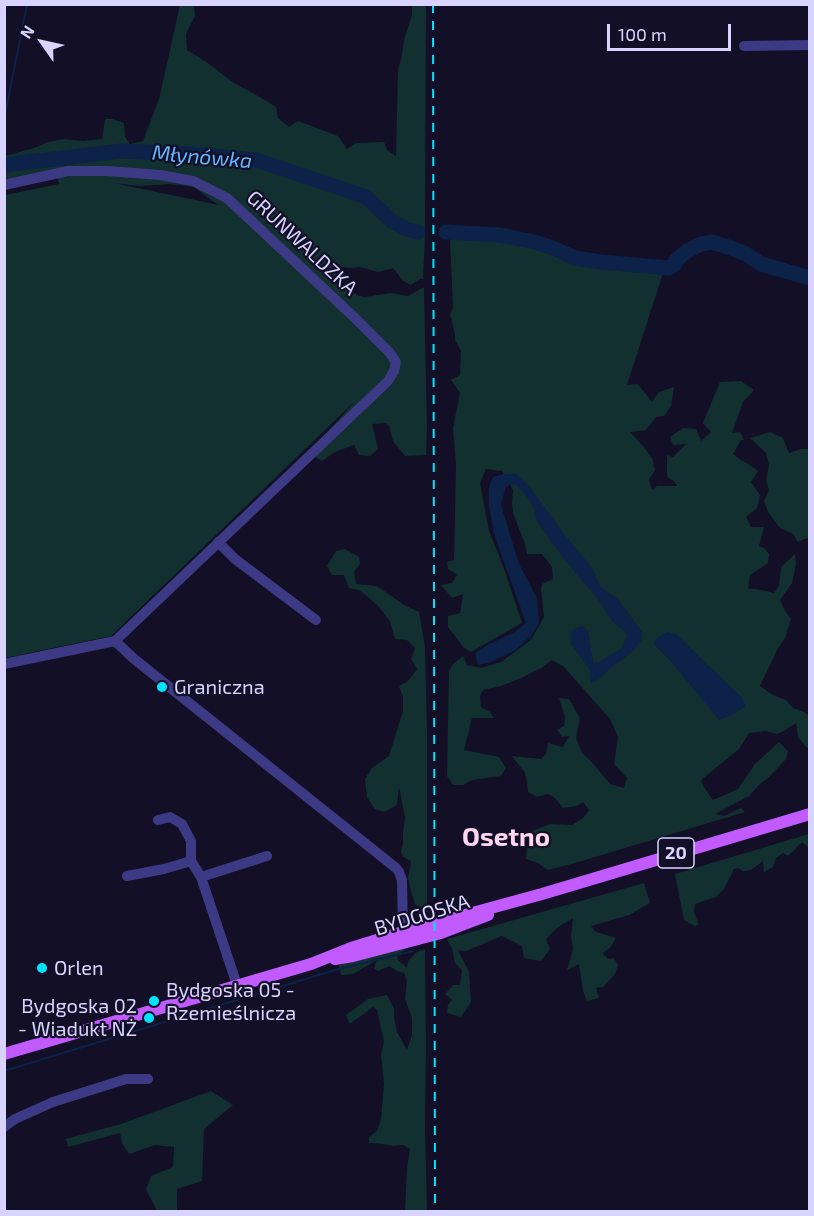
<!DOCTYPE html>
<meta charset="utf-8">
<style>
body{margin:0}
#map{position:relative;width:814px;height:1216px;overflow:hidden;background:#130f26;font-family:"Exo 2",sans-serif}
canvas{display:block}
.frame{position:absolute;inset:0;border:6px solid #d9d4ff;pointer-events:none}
.north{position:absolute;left:12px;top:12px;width:60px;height:60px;-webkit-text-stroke:4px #130f26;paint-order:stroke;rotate:304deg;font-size:16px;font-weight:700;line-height:24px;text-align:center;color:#d9d4ff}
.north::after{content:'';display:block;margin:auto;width:21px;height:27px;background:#d9d4ff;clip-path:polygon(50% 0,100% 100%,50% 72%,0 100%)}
.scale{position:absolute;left:607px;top:24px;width:124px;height:27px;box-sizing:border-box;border:3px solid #d9d4ff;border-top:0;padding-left:8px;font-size:18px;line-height:21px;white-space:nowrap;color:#d9d4ff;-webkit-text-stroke:4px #130f26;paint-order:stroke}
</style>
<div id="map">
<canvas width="814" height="1216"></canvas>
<div class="frame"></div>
<div class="north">N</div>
<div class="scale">100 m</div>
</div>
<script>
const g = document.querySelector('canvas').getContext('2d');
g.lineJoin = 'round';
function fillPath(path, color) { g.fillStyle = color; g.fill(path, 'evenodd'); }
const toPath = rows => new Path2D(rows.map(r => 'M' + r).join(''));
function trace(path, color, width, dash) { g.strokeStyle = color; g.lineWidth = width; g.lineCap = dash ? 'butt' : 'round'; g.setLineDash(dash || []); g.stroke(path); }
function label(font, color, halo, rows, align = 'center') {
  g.font = font + ' "Exo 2",sans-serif'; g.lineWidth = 4.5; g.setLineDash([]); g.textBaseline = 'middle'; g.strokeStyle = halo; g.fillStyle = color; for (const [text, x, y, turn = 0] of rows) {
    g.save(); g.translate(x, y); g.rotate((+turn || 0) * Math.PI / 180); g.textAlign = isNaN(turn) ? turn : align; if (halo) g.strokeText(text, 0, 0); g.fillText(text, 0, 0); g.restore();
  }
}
const green = toPath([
 [180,5,194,5,195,16,186,34,187,50,205,61,234,83,265,100,276,107,278,118,289,127,298,121,338,136,347,149,356,143,384,142,387,150,396,156,398,70,402,55,404,40,412,15,412,5,426,5,425,237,423,279,420,279,411,285,403,281,393,268,378,272,360,267,350,268,332,266,343,286,359,296,365,297,390,293,408,296,424,287,427,428,426,455,405,456,393,441,389,426,386,423,372,424,378,449,370,456,359,455,354,445,335,452,322,461,312,455,313,449,354,402,111,636,5,658,5,195,59,184,58,179,35,175,5,189,5,156,34,148,48,142,64,139,83,141,102,139,105,119,112,119,124,123,125,137,130,144,143,141,159,99],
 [114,183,139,186,169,184,194,187,208,198,219,205],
 [483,227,540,238,578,257,602,260,600,268,663,273,627,385,638,384,652,402,659,392,674,387,671,406,664,416,656,417,646,430,630,432,644,447,652,458,655,470,649,479,652,490,657,486,677,486,674,481,667,477,667,455,673,457,686,444,673,445,670,437,683,428,696,429,701,441,711,432,703,423,720,382,741,381,754,390,743,402,732,433,740,432,744,440,741,440,733,454,742,461,747,463,758,471,751,482,760,495,757,508,746,517,751,527,764,527,759,546,764,548,769,554,768,563,750,575,748,589,757,589,774,593,779,586,781,567,795,554,796,564,792,583,780,600,785,611,791,619,785,638,777,650,760,686,773,695,786,700,793,708,804,712,809,716,809,748,806,747,798,737,796,723,784,731,777,734,766,731,749,733,739,749,701,780,703,786,713,800,738,789,755,764,779,742,788,751,786,759,769,777,759,785,749,796,715,814,724,816,741,808,745,812,575,863,548,870,538,863,526,859,528,836,532,831,550,824,572,825,583,818,589,810,583,802,577,806,563,808,555,798,548,794,537,797,528,792,527,782,525,773,512,756,541,759,546,754,548,743,563,747,569,736,562,737,557,730,564,726,565,717,559,698,569,699,580,718,576,738,582,753,591,761,610,784,624,788,627,778,614,764,618,737,610,719,564,667,552,660,541,668,521,678,501,686,483,690,480,696,481,707,490,712,494,718,472,718,464,750,499,757,506,768,501,776,472,780,463,785,453,785,447,776,449,671,453,664,463,656,467,665,481,668,501,662,531,640,544,617,541,589,542,584,553,579,552,567,542,554,527,554,525,544,513,513,512,503,513,490,502,471,486,469,480,483,489,531,505,571,522,623,471,652,464,648,448,627,448,616,460,613,463,594,452,598,441,585,452,583,457,575,448,569,447,562,454,560,456,466,453,428,460,393,451,380,460,375,461,351,455,340,455,334,450,314,453,307,450,241,459,228],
 [676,635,742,698,745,707,668,658,654,644],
 [770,432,783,438,789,453,801,449,809,449,809,540,807,538,798,542,793,534,780,528,768,512,764,501,769,490,766,480,769,465,766,453,750,438],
 [345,549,359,557,360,564,354,572,356,584,377,586,404,605,419,612,425,647,427,733,427,903,424,910,415,904,411,891,408,878,411,861,403,857,401,852,403,844,403,833,405,817,399,787,397,805,384,812,375,809,367,797,365,779,372,768,389,756,403,711,403,697,399,686,408,681,417,669,411,659,415,648,407,640,395,639,390,621,378,606,367,596,359,590,349,588,344,575,332,575,327,566,336,551],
 [809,834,808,847,802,842,788,856,783,853,776,858,773,867,764,872,763,861,751,870,743,871,738,868,734,869,724,889,716,897,695,904,694,912,699,925,695,926,684,920,675,874],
 [644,883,650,903,629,915,591,926,596,932,616,938,610,948,602,953,608,959,614,958,618,965,615,974,603,987,596,988,599,998,587,1001,583,991,579,964,567,970,573,949,571,936,573,918,557,928,546,939,550,949,541,961,524,958,522,946,502,936,466,951,458,950,469,972,471,1002,461,1017,447,1013,448,1005,452,1000,445,994,453,985,460,985,462,970,455,963,452,949,447,939],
 [408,947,397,956,398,960,407,968,408,961,417,952,425,949,426,1048,425,1127,427,1211,405,1211,407,1168,410,1149,403,1145,393,1146,383,1144,369,1143,369,1137,377,1131,381,1119,384,1084,381,1055,384,1042,377,1010,373,1007,350,1024,346,1015,368,999,387,995,394,1009,394,1017,397,1032,407,1050,412,1035,412,1018,405,999,407,980,404,973,397,971,389,966,378,971,374,968,377,960,353,974,341,975,339,965],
 [211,1091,233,1105,204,1129,202,1181,177,1189,177,1211,157,1211,146,1189,151,1176,173,1167,174,1147,155,1145,129,1154,122,1143,120,1133,68,1147,66,1139,124,1123]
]);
const water = toPath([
 [503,474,517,474,530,487,561,530,592,568,600,586,619,600,642,632,641,641,631,653,613,666,598,680,591,683,590,670,571,644,570,635,573,629,582,626,588,630,593,662,598,663,622,648,627,634,612,621,598,599,579,577,561,555,536,520,533,506,524,493,515,484,506,486,501,505,519,564,537,598,539,623,531,636,516,650,489,663,478,665,475,653,487,645,513,633,526,623,494,534,489,506,489,487,493,477],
 [667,632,676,634,742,698,746,706,734,714,719,720,668,658,654,644,656,638]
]);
const stream = toPath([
 [5,115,27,4],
 [4,1071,335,970,413,951]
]);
const river = toPath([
 [4,165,121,151,189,154,256,160,366,197,393,222,406,229,418,232],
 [446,232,500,235,535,242,553,248,575,258,601,262,669,268,675,264,676,260,687,251,701,244,712,242,731,248,746,254,761,264,810,278]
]);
const minor = toPath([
 [744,46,810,45],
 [4,185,68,171,107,171,160,175,193,181,227,198,356,319,390,353,396,362,394,371,388,381,115,641],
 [218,542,235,559,316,620],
 [115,641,133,658,396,868,399,872,402,880,403,932,399,939],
 [4,664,115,641],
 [158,820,170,817,182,824,191,841,191,861,201,877,237,985],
 [127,876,164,869,191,861],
 [201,877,267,856],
 [4,1127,15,1119,53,1102,126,1079,148,1079]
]);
const major = toPath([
 [335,959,353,956,441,933,488,915],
 [4,1054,311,964,351,948,403,932,542,894,810,814]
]);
const rail = toPath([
 [433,4,435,1212]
]);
const markers = [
 [162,687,6,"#00e5ff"],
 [42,968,6,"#00e5ff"],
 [154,1001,6,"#00e5ff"],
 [149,1018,6,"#00e5ff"]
];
const shields = [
 [676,853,36]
];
const shieldNames = [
 ["20",676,853]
];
const streetNames = [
 ["GRUNWALDZKA",302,243,43],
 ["BYDGOSKA",422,915,-17]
];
const poiNames = [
 ["Graniczna",174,687],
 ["Orlen",54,968],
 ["Bydgoska 05 -",166,990],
 ["Rzemieślnicza",166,1013],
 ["Bydgoska 02",137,1006,"right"],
 ["- Wiadukt NŻ",137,1029,"right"]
];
const waterNames = [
 ["Młynówka",202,157,5]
];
const districtNames = [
 ["Osetno",506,837]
];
fillPath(green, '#12302f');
fillPath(water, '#0c2248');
trace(stream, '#0c2248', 2);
trace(river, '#0c2248', 15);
trace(minor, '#3d3a85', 10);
trace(major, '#c25bff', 12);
trace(rail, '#00e5ff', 2, [9, 8]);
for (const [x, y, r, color] of markers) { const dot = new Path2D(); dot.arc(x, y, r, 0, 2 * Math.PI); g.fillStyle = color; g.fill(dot); trace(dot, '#130f26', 2); }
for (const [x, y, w] of shields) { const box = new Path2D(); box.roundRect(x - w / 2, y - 15, w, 30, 4.5); g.fillStyle = '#130f26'; g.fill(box); trace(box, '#d9d4ff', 1.5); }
label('bold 18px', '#d9d4ff', null, shieldNames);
label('20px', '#d9d4ff', '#130f26', streetNames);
label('20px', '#d9d4ff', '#130f26', poiNames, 'left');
label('italic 21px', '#62b6ff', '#130f26', waterNames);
label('bold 26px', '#ffd6f0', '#130f26', districtNames);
</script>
